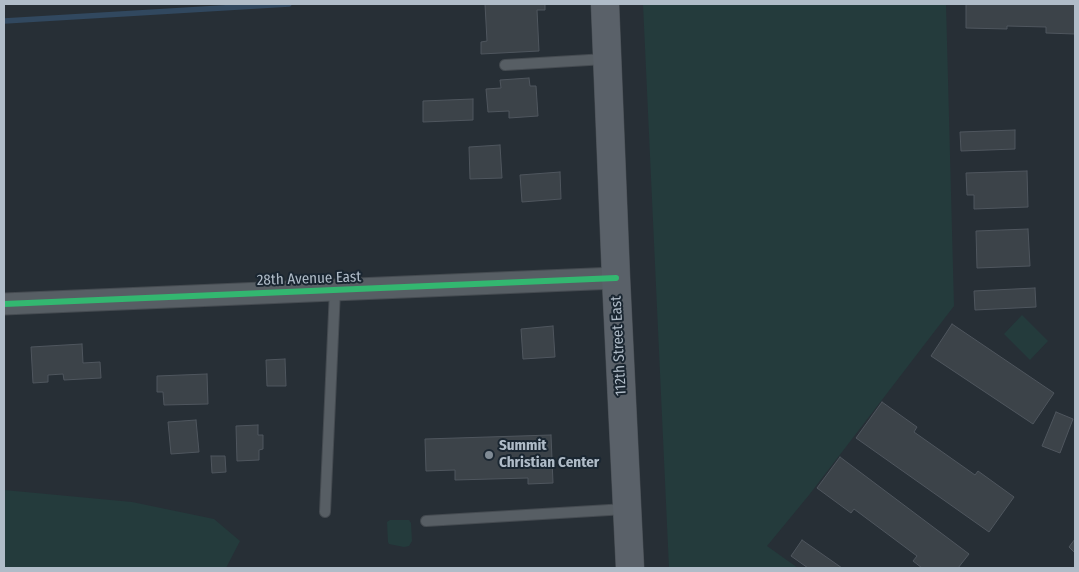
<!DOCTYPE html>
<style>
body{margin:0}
#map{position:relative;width:1079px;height:572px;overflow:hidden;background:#272f36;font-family:"Fira Sans Condensed",sans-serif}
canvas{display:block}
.frame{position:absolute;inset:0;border:5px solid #b0bcc8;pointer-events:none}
</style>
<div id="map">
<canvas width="1079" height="572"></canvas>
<div class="frame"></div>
</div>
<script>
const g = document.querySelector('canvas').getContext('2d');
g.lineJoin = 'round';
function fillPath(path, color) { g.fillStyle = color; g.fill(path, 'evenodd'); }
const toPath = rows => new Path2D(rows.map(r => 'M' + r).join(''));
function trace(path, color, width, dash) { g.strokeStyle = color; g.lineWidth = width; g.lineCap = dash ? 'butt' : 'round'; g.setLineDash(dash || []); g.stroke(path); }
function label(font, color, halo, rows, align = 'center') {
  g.font = font + ' "Fira Sans Condensed",sans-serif'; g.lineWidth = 4; g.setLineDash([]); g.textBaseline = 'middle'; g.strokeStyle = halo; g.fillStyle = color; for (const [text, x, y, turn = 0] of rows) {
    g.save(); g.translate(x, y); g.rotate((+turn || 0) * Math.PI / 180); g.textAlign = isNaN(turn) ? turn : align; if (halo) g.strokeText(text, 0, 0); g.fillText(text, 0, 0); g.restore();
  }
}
const green = toPath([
 [643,4,946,4,954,306,809,495,767,546,798,568,669,568],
 [1022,315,1048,341,1030,360,1004,334],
 [4,490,132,502,214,519,240,541,226,568,4,568],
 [390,520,409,520,411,523,412,541,409,546,404,547,389,544,388,542,387,522]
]);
const stream = toPath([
 [4,21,289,4]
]);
const building = toPath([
 [485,4,545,4,545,10,537,10,539,51,481,54,481,42,487,41,485,4],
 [966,4,1075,4,1075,34,1046,33,1046,27,1007,26,1007,29,966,28,966,4],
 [529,78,530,86,536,86,538,116,509,118,509,111,488,112,486,89,501,88,500,80,529,78],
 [473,99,473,120,423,122,423,101,473,99],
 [1015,130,1015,149,961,151,960,132,1015,130],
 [500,145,502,178,470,179,469,147,500,145],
 [1027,171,1028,207,974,209,974,195,967,195,966,173,1027,171],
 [560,172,561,199,522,202,520,175,560,172],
 [1028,229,1030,266,977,268,976,231,1028,229],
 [1035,288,1036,307,975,310,974,291,1035,288],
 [952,324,1054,393,1033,424,931,356,952,324],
 [553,326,555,357,523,359,521,329,553,326],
 [82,344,83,363,100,362,101,378,64,380,63,374,48,375,48,382,33,383,31,347,82,344],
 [285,359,286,386,267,386,266,360,285,359],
 [207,374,208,404,164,405,163,392,157,392,157,376,207,374],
 [882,402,917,427,914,432,975,475,978,471,1014,497,989,532,856,438,882,402],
 [1056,412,1073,419,1060,453,1042,446,1056,412],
 [196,420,199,452,171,454,168,422,196,420],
 [258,425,258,435,263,435,263,449,259,450,259,460,237,461,236,426,258,425],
 [551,435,553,483,528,484,528,478,455,480,455,470,426,471,425,439,551,435],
 [211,456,225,456,226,472,212,473,211,456],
 [840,457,969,554,958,568,922,568,913,561,917,556,854,509,851,513,817,488,840,457],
 [1075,539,1075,553,1069,547,1075,539],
 [802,540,842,568,808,568,791,556,802,540]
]);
const service = toPath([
 [505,65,606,59],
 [325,512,335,290],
 [426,521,626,509]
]);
const minor = toPath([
 [4,304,616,278]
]);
const secondary = toPath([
 [605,4,616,278,630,568]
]);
const cycleway = toPath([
 [4,304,616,278]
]);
const markers = [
 [489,455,5,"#808b95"]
];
const streetNames = [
 ["28th Avenue East",309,279,-2],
 ["112th Street East",619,346,-93]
];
const poiNames = [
 ["Summit",499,446],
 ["Christian Center",499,463]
];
fillPath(green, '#243b3c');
trace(stream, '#31485f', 5.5);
fillPath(building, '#3c4349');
trace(building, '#4f565e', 1);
trace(service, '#454b51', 12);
trace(minor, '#454b51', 23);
trace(secondary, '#454b51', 29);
trace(service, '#575e64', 10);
trace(minor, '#575e64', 21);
trace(secondary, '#5a6169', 28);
trace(cycleway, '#33b770', 6);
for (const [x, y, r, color] of markers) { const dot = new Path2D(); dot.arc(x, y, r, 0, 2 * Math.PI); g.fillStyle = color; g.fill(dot); trace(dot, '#1a2631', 2); }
label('15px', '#b0bcc8', '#1a2631', streetNames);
label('bold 15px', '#b0bcc8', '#1a2631', poiNames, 'left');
</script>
